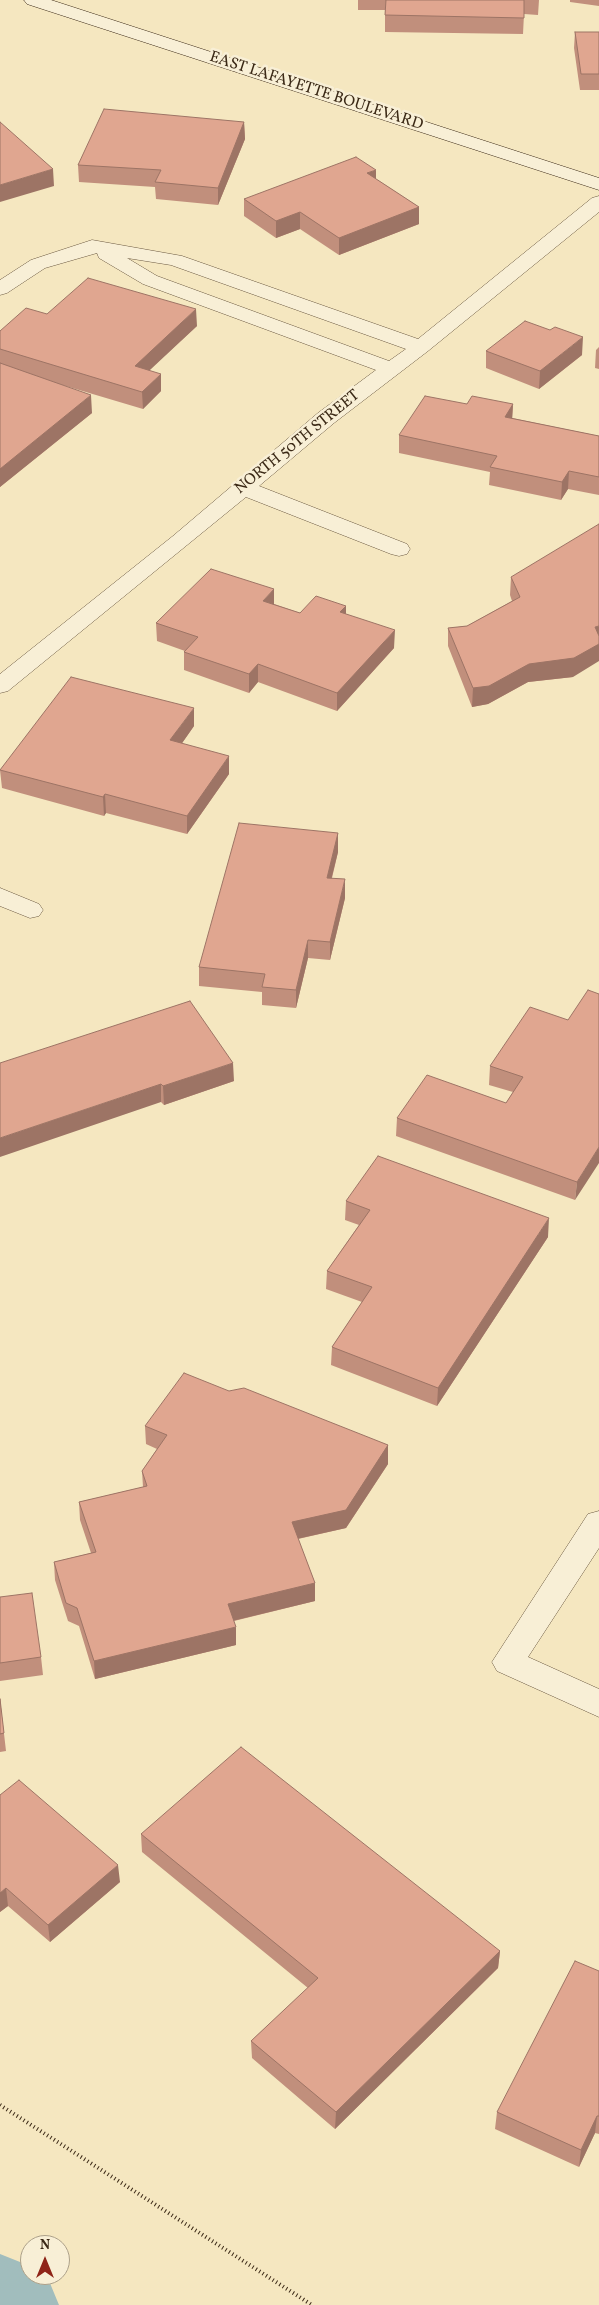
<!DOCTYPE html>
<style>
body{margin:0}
#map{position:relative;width:599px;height:2305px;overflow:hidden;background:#f5e7c0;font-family:Vollkorn,serif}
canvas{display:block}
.north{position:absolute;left:20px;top:2235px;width:50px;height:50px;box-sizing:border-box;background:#f8efd6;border:1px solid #aca089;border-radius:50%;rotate:0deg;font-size:14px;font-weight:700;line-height:20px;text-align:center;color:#3b2916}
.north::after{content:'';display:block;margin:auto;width:18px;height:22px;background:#8f2418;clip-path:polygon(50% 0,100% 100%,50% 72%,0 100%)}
</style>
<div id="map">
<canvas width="599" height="2305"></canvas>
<div class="north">N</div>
</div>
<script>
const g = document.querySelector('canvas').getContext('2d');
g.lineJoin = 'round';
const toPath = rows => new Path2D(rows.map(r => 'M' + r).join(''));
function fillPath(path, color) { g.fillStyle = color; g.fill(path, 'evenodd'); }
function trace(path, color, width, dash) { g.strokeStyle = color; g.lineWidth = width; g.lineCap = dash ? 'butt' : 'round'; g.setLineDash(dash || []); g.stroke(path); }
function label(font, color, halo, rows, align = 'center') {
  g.font = font + ' Vollkorn,serif'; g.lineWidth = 5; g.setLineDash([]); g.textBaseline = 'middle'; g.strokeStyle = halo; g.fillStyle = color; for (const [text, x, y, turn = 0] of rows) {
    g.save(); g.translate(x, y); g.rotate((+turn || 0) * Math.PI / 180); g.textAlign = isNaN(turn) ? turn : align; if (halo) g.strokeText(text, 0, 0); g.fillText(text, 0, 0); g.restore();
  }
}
const canal = toPath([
 [0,2254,30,2266,30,2275,47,2276,59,2305,0,2305,0,2254]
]);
const path = toPath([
 [0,2105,312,2305]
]);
const street = toPath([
 [599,196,599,212,428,351,334,423,259,486,407,544,410,549,407,554,399,556,391,554,246,497,8,691,0,693,0,674,173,536,318,413,376,370,143,284,99,258,97,253,45,268,7,293,0,295,0,280,31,260,92,240,182,256,418,339,592,198,599,196],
 [127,258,171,265,406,349,389,361,157,276,127,258],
 [0,888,39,904,43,910,39,916,30,918,0,906,0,888],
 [599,1511,599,1548,528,1657,599,1689,599,1717,497,1671,492,1662,588,1514,599,1511]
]);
const secondary = toPath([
 [24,0,51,0,599,178,599,190,27,4,24,0]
]);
const wall = toPath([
 [358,0,539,0,538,15,524,14,523,34,385,32,385,10,358,10],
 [570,0,599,0,599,6,570,2],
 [575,32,599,32,599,90,580,90,574,48],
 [244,122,245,139,218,205,156,199,155,187,79,182,78,165],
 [376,179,419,207,419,224,339,255,300,229,276,238,244,216,244,199],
 [47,314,197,326,149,370,161,391,143,409,59,384,92,413,0,487,0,331],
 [599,347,599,369,595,368,596,350],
 [486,351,582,355,539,389,486,368],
 [467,404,513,404,512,418,599,436,599,495,568,489,561,500,489,485,490,472,399,453,399,435],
 [511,577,573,677,528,682,488,704,472,707,448,646,448,628,467,626,512,601,510,595],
 [274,604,300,613,346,614,394,648,337,711,258,682,249,693,184,670,184,652,185,651,157,641,156,623],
 [194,726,182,743,229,774,187,834,106,813,104,816,2,788,0,770],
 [338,833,338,852,332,878,345,898,330,960,308,958,296,1008,262,1005,262,992,199,986,199,967],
 [599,994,575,1200,396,1136,397,1118,506,1103,513,1092,489,1085,490,1066,568,1020],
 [0,1063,234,1081,164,1105,161,1102],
 [346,1201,548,1237,437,1406,331,1365,332,1347,362,1302,326,1289,327,1271,359,1225,345,1220],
 [229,1391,388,1445,388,1464,346,1528,298,1539,315,1583,315,1601,234,1621,236,1645,95,1679,79,1626,68,1621,55,1580,54,1562,91,1553,80,1520,79,1502,143,1487,142,1471,157,1449,146,1444,145,1426],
 [0,1597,41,1657,43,1675,0,1681],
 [0,1699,6,1751,0,1752],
 [19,1780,120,1882,50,1942,8,1906,0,1912],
 [141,1834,500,1951,498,1968,335,2129,252,2058,251,2041,308,1988,142,1852],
 [599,1971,599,2134,595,2133,579,2167,495,2129,497,2112]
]);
const shadedWall = toPath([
 [244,122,245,139,218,205,218,188],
 [53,169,54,186,0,202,0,185],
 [376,170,376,187,367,173],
 [419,207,419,224,339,255,339,238],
 [300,212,300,229,276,238,276,221],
 [196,309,197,326,135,384,135,366],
 [583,337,582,355,539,389,540,371],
 [161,374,161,391,143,409,142,392],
 [91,395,92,413,0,487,0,469],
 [513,404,512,422,505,417],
 [569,471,568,489,561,500,562,482],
 [274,589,274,607,263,601],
 [346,606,346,624,340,612],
 [599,626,599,644,595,627],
 [395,630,394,648,337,711,337,693],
 [599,644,599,661,573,677,528,682,488,704,472,707,473,688,529,664],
 [258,664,258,682,249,693,249,674],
 [194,708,194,726,171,759,170,740],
 [229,756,229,774,187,834,187,816],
 [105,794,106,813,104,816,103,797],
 [338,833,338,852,327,896,327,878],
 [345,879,345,898,330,960,330,942],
 [308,940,308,958,296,1008,296,990],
 [233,1063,234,1081,164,1105,163,1086],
 [161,1084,161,1102,0,1157,0,1138],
 [599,1147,599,1163,575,1200,577,1182],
 [549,1218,548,1237,437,1406,438,1388],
 [388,1445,388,1464,346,1528,292,1540,292,1522],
 [315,1583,315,1601,228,1622,228,1604],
 [236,1627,236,1645,95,1679,94,1661],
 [118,1865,120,1882,50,1942,48,1925],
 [6,1888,8,1906,0,1912,0,1893],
 [500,1951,498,1968,335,2129,336,2112],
 [597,2116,595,2133,579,2167,581,2150]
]);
const building = toPath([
 [386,0,524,0,524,18,385,15,386,0],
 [575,32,599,32,599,74,581,74,575,32],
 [104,109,244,122,218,188,155,182,161,170,78,165,104,109],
 [0,122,53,169,0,185,0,122],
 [356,157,376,170,367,173,419,207,339,238,300,212,276,221,244,199,356,157],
 [88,278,196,309,135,366,161,374,142,392,0,349,0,331,26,308,47,314,88,278],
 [525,321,550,330,555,327,583,337,540,371,486,351,525,321],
 [0,363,91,395,0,469,0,363],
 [425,396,467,404,472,396,513,404,505,417,599,436,599,477,569,471,562,482,490,467,497,456,399,435,425,396],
 [599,524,599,626,595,627,599,636,599,644,574,658,529,664,489,686,473,688,448,628,467,626,520,597,511,577,599,524],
 [211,569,274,589,263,601,300,613,316,596,346,606,340,612,395,630,337,693,258,664,249,674,184,652,198,637,156,623,211,569],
 [71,677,194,708,170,740,229,756,187,816,105,794,103,797,0,770,71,677],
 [239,823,338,833,327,878,345,879,330,942,308,940,296,990,262,987,265,974,199,967,239,823],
 [588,990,599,994,599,1147,577,1182,397,1118,427,1075,506,1103,523,1077,490,1066,530,1007,568,1020,588,990],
 [190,1001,233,1063,163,1086,161,1084,0,1138,0,1063,190,1001],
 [378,1156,549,1218,438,1388,332,1347,372,1287,327,1271,370,1210,346,1201,378,1156],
 [184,1373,229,1391,244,1388,388,1445,346,1510,292,1522,315,1583,228,1604,236,1627,94,1661,77,1608,66,1603,54,1562,96,1552,79,1502,147,1486,142,1471,167,1435,145,1426,184,1373],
 [32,1593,41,1657,0,1663,0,1597,32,1593],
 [0,1699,4,1733,0,1734,0,1699],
 [241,1747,500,1951,336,2112,251,2041,318,1978,141,1834,241,1747],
 [19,1780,118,1865,48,1925,6,1888,0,1893,0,1795,19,1780],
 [575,1961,599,1971,599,2116,597,2116,581,2150,497,2112,575,1961]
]);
const farStreetnames = [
 ["EAST LAFAYETTE BOULEVARD",316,92,18],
 ["NORTH 50TH STREET",298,443,-39]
];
fillPath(canal, '#a1bdbd');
trace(street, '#6a5840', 1);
trace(secondary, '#3b2916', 1);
trace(path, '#3b2916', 4, [1, 3]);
fillPath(street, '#f8efd6');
fillPath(secondary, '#f8efd6');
fillPath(wall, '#c18f7c');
fillPath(shadedWall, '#9d7465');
fillPath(building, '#e0a690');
trace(building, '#9d7465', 1);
label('16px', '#3b2916', '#f8efd6', farStreetnames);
</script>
